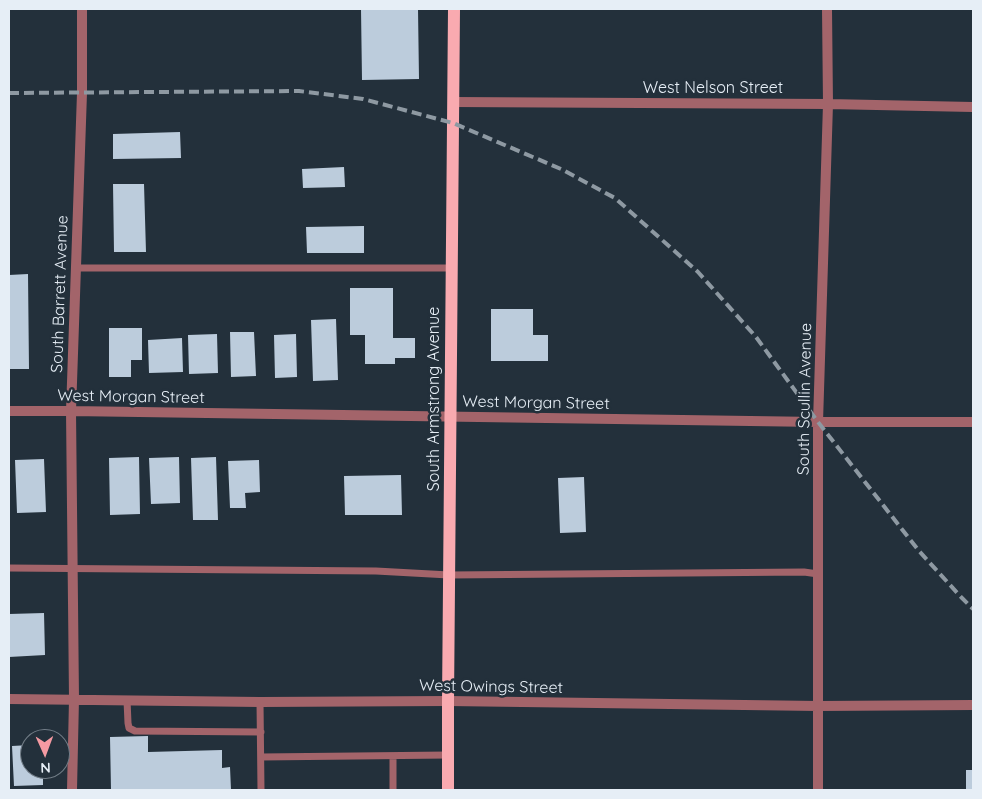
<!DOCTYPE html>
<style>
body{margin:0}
#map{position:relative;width:982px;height:799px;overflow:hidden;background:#23303b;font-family:Quicksand,sans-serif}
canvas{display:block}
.frame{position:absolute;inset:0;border:10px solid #e6eef6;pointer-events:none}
.north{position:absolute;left:20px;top:729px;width:50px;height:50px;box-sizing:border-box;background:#23303b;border:1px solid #717c86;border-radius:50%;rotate:178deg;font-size:14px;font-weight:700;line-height:20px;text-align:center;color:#e6eef6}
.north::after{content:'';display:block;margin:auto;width:18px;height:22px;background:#f49aa2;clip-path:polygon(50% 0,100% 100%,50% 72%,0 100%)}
</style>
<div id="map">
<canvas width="982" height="799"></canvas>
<div class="frame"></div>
<div class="north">N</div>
</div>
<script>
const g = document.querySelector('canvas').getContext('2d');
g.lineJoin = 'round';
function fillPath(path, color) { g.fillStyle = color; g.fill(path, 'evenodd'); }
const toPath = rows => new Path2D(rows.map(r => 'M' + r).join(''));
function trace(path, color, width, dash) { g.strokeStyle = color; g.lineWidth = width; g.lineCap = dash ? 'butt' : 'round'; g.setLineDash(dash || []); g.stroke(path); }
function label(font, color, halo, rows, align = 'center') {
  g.font = font + ' Quicksand,sans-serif'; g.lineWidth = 5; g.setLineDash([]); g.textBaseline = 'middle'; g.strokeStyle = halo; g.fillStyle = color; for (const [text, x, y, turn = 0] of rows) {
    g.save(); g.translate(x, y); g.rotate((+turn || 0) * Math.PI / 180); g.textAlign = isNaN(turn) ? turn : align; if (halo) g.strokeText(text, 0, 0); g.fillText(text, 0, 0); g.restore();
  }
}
const building = toPath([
 [361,9,418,9,419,79,362,80],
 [180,132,181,158,113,159,113,134],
 [344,167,345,187,303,188,302,169],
 [113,184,144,184,146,252,114,252],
 [364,226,364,253,307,253,306,227],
 [28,274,29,369,9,369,9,275],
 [350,288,393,288,393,338,415,338,415,358,395,358,395,364,365,364,365,335,350,335],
 [491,309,533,309,533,335,548,335,548,361,491,361],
 [336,319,338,380,313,381,311,320],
 [109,328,142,328,142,360,131,360,131,377,109,377],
 [230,332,254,332,256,376,231,377],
 [217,334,218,373,189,374,188,335],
 [296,334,297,377,275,378,274,335],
 [182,338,183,372,149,373,148,340],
 [139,457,140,514,110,515,109,458],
 [179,457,180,503,151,504,149,458],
 [216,457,218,520,193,520,191,458],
 [44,459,46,512,17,513,15,460],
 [259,460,260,492,245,493,246,508,230,508,228,461],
 [401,475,402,515,345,515,344,476],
 [584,477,586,532,560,533,558,478],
 [44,613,45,655,9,657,9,614],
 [148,736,148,752,222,750,222,768,230,767,231,790,111,790,110,737],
 [30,745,30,769,43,769,43,785,14,786,12,746],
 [966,770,973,770,973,790,966,790]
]);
const service = toPath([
 [76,268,451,268],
 [9,568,376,571,449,575,804,572,818,574],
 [127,700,128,723,129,728,135,731,261,732],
 [260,702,261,790],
 [393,756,393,790],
 [261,757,448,755]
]);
const minor = toPath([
 [453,102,828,104,973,107],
 [9,411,71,411,818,422,973,422],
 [9,699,260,702,448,701,818,706,973,705],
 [72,790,74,699,71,411,82,93,82,9],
 [818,790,818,422,828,104,827,9]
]);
const primary = toPath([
 [448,790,448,701,454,9]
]);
const rail = toPath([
 [9,93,299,91,363,99,453,123,561,169,615,198,698,272,756,337,818,422,919,551,961,597,973,609]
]);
const streetNames = [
 ["West Nelson Street",713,88],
 ["South Barrett Avenue",60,294,-88],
 ["West Morgan Street",131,397,1],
 ["South Armstrong Avenue",434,399,-90],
 ["South Scullin Avenue",805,399,-89],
 ["West Morgan Street",536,403,1],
 ["West Owings Street",491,687,1]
];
fillPath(building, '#bcccdc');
trace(service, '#a3646a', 7);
trace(minor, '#a3646a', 10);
trace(primary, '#f9aab0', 12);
trace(rail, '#8e99a2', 4, [10, 5]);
label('16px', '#e6eef6', '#23303b', streetNames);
</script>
